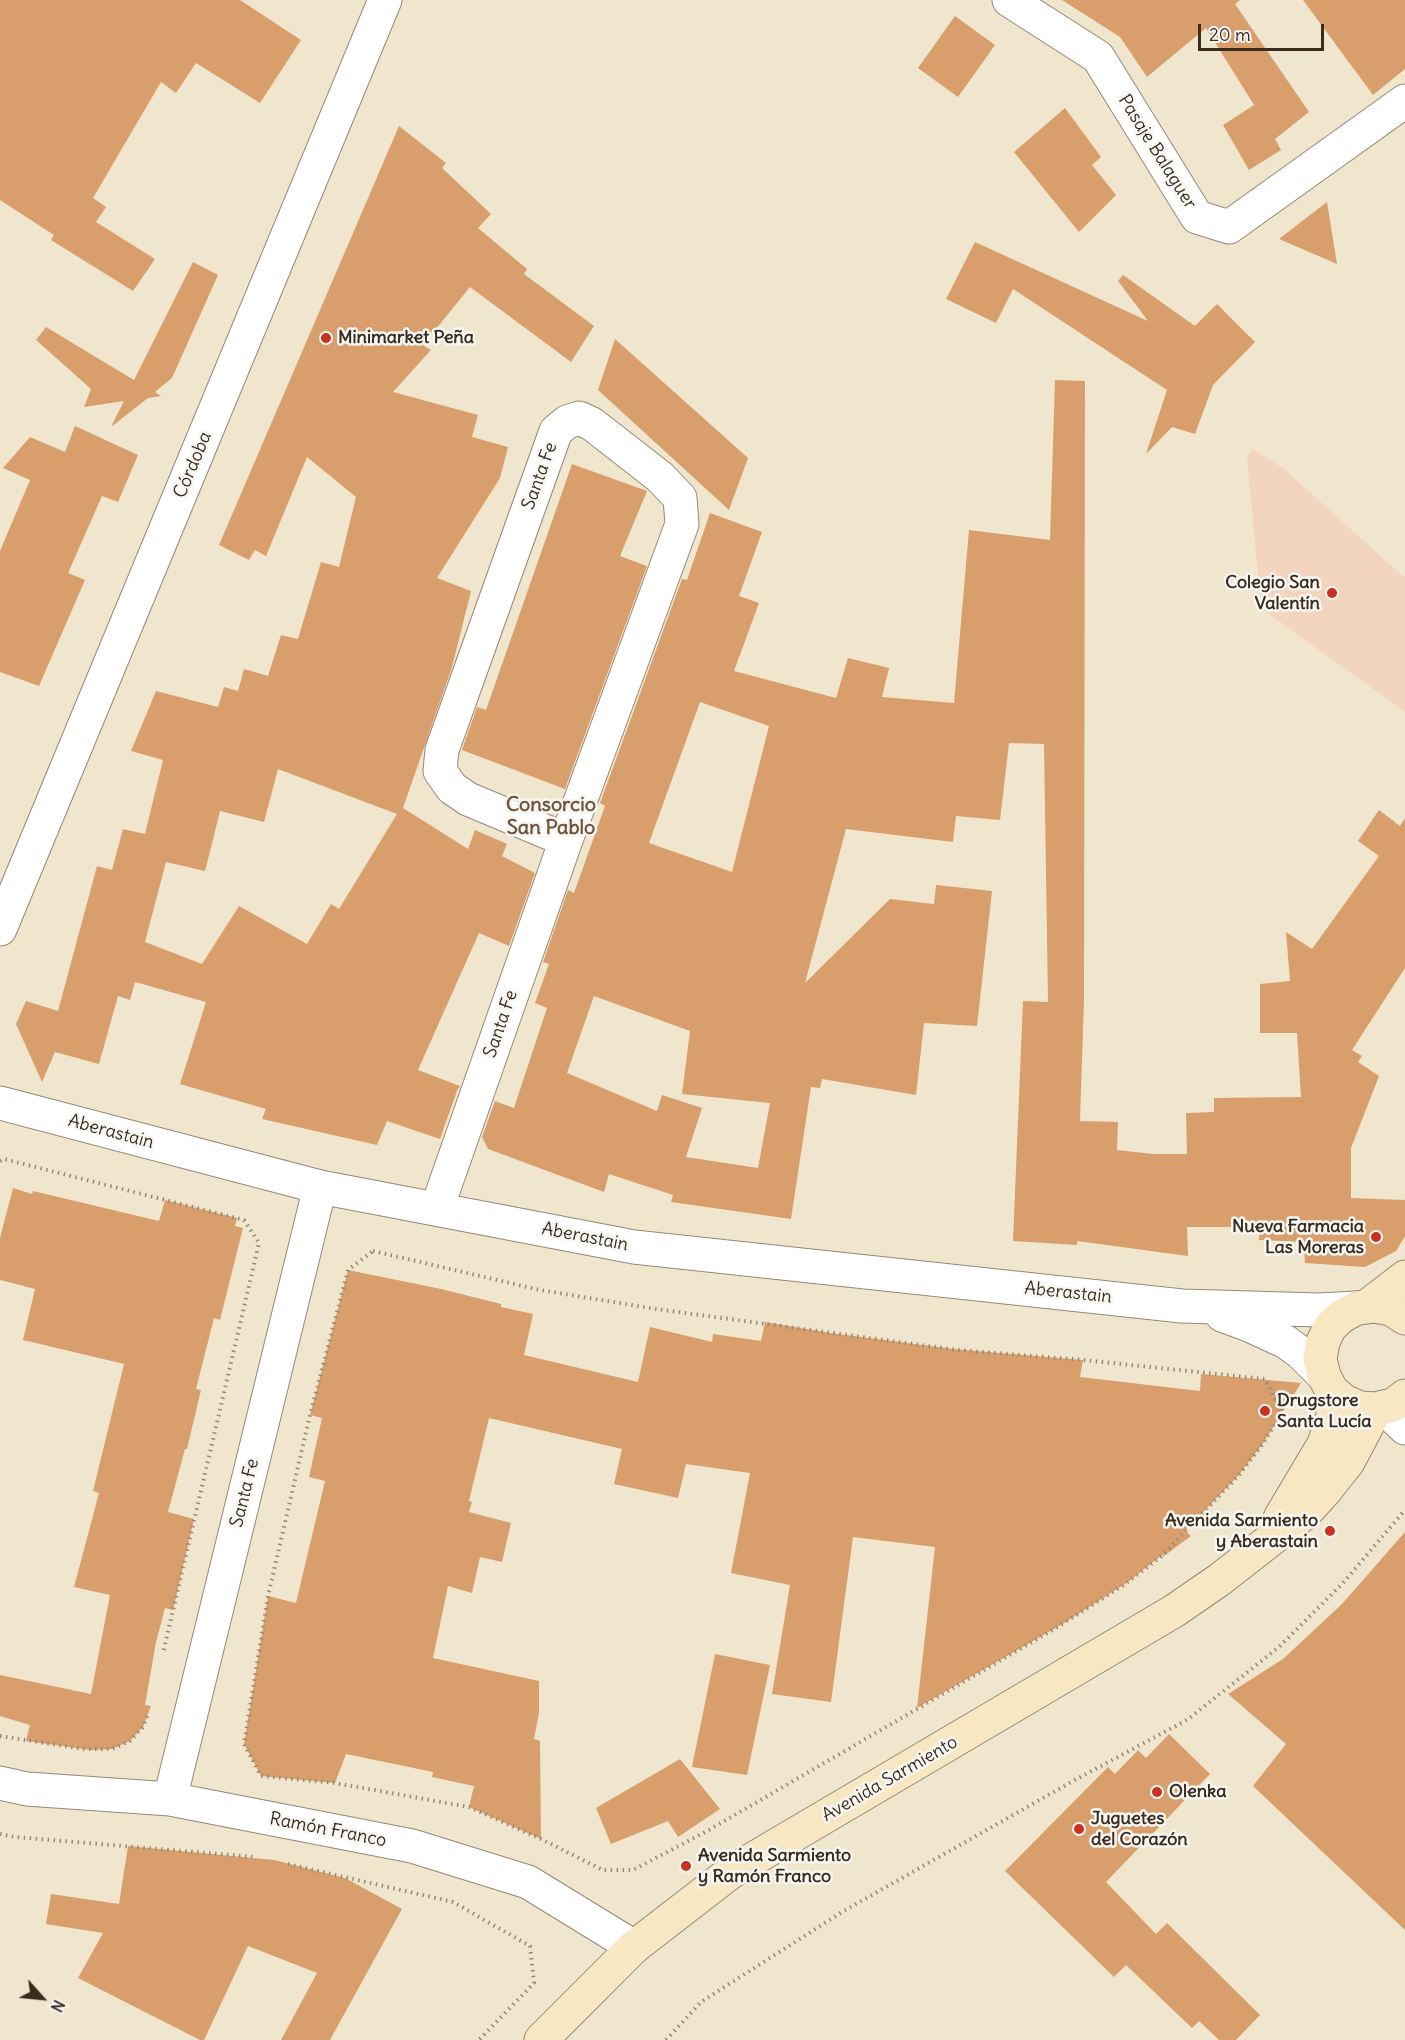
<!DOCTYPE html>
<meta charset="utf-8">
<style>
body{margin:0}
#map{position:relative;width:1405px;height:2040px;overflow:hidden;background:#f0e6cd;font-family:Delius,sans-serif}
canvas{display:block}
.north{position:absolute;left:12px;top:1968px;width:60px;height:60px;-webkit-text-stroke:4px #f6f6f2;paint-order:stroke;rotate:117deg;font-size:16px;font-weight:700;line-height:24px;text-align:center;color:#3b2a1e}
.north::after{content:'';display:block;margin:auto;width:21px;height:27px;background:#3b2a1e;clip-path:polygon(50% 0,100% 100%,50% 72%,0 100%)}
.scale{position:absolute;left:1198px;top:24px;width:126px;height:27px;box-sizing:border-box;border:3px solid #3b2a1e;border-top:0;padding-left:8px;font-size:18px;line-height:21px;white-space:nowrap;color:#3b2a1e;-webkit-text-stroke:4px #f6f6f2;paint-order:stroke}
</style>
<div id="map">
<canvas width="1405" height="2040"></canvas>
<div class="north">N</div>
<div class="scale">20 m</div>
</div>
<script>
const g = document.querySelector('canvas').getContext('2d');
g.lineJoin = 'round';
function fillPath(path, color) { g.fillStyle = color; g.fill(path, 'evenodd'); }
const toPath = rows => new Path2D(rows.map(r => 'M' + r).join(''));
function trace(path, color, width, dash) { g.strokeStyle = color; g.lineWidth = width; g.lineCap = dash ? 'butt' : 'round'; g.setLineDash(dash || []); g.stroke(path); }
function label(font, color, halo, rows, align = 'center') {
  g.font = font + ' Delius,sans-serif'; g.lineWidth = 5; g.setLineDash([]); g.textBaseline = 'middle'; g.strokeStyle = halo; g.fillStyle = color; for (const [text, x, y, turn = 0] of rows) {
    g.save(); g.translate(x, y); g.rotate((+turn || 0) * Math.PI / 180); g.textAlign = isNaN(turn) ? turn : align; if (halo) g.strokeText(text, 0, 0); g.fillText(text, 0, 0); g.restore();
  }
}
const built = toPath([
 [1253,449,1284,469,1405,578,1405,712,1261,608,1247,457]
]);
const building = toPath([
 [0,0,240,0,301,40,260,103,196,63,176,93,161,82,93,198,106,207,96,222,155,259,133,291,51,240,54,235,0,200],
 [1062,0,1240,0,1235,4,1309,112,1275,139,1281,150,1249,170,1223,125,1254,105,1206,28,1147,77,1120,37],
 [1303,0,1405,0,1405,69,1373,95],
 [955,16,995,45,958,97,918,68],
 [1065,108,1101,157,1092,165,1116,195,1079,232,1014,152],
 [399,126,446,163,442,168,491,214,478,228,527,269,524,274,594,326,571,362,470,287,423,345,431,350,393,392,478,415,472,437,508,447,500,478,437,578,471,591,452,667,403,808,468,849,475,830,507,844,502,856,535,873,509,946,479,933,418,1070,460,1086,459,1089,458,1088,440,1139,387,1121,377,1145,262,1119,266,1109,180,1084,206,1002,135,982,130,1000,118,996,99,1064,55,1052,42,1082,16,1024,26,1001,58,1011,97,866,112,870,123,829,145,834,163,760,131,751,156,691,218,707,224,687,238,691,244,669,268,676,281,635,298,639,321,562,339,567,356,497,307,457,266,556,255,550,249,560,219,545],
 [278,769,397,814,339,909,331,904,307,944,239,906,202,964,145,942,166,862,205,871,220,811,264,822],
 [1327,202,1337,264,1279,239],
 [975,242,1148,321,1118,281,1123,275,1195,326,1217,304,1255,342,1213,385,1195,434,1172,427,1146,454,1167,390,1013,289,996,323,946,299],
 [193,262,218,275,172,378,155,392,161,396,148,398,111,427,124,401,84,407,91,389,36,340,46,327,134,380],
 [615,339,748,458,729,510,598,390],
 [1055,380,1085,381,1084,999,1080,1121,1118,1122,1117,1150,1153,1154,1187,1154,1186,1113,1214,1112,1214,1098,1301,1097,1297,1033,1260,1033,1260,984,1290,981,1286,932,1312,949,1379,856,1358,841,1379,810,1400,826,1405,818,1405,968,1352,1050,1362,1056,1358,1062,1379,1076,1351,1148,1351,1198,1405,1200,1405,1236,1396,1251,1365,1267,1305,1263,1304,1242,1259,1240,1259,1227,1187,1227,1188,1256,1077,1241,1077,1245,1013,1241,1023,1001,1048,1002,1044,744,1009,743,1000,820,956,816,953,842,846,829,805,983,890,899,934,904,936,885,992,891,977,1026,924,1023,916,1095,822,1079,820,1088,811,1087,791,1219,671,1202,673,1195,609,1174,604,1192,488,1149,482,1137,495,1101,514,1108,547,1008,535,1003,549,964,543,962,568,890,574,893,605,806,600,803,682,579,687,580,710,513,762,532,739,596,759,603,734,671,836,698,848,658,889,668,882,697,954,703,969,530,1050,540],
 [700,702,769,726,732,872,649,843],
 [594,996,690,1031,682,1094,770,1103,758,1168,686,1157,702,1108,662,1095,657,1111,567,1073],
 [75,426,138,455,118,502,102,496,68,573,85,580,39,686,0,672,0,551,30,480,3,468,30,437,65,452],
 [572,464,647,491,620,556,647,566,565,789,462,750,477,707,486,710],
 [13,1188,32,1194,33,1191,159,1221,165,1200,237,1218,235,1226,243,1228,220,1320,214,1318,196,1389,201,1390,187,1449,185,1449,168,1512,194,1519,173,1610,165,1608,156,1642,145,1705,151,1706,143,1727,130,1741,112,1749,91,1750,26,1741,30,1725,0,1716,0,1675,91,1694,110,1595,74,1587,99,1493,93,1491,124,1364,23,1340,35,1289,0,1280,0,1238],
 [348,1270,441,1289,501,1304,501,1307,533,1314,524,1355,638,1382,650,1327,712,1342,713,1334,761,1341,765,1322,831,1333,953,1349,1083,1360,1080,1377,1200,1391,1201,1374,1301,1383,1262,1445,1238,1476,1185,1531,1191,1536,1164,1556,1162,1555,1128,1582,1066,1622,917,1708,935,1547,853,1537,831,1702,772,1694,790,1585,731,1573,750,1473,686,1464,678,1498,614,1484,622,1449,489,1418,469,1501,472,1502,469,1512,511,1523,502,1562,480,1557,472,1593,448,1586,433,1658,539,1681,539,1713,534,1739,540,1741,541,1839,469,1807,474,1786,432,1777,433,1772,346,1754,335,1783,261,1776,244,1744,268,1596,296,1603,325,1481,309,1477,322,1418,310,1415],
 [1405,1532,1405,1930,1253,1786,1286,1744,1228,1694,1283,1659,1342,1604],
 [715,1654,770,1665,747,1775,692,1767],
 [1169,1734,1210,1774,1106,1882,1156,1934,1167,1923,1260,2015,1236,2040,1219,2040,1199,2021,1192,2028,1126,1965,1114,1977,1005,1871,1108,1767,1115,1774,1138,1750,1146,1758],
 [680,1759,720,1809,678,1837,668,1821,611,1844,596,1808],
 [128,1846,274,1860,345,1878,402,1909,330,2040,281,2040,317,1973,248,1946,204,2040,200,2040,78,1978,103,1933,46,1924,51,1894,119,1904]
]);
const path = toPath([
 [0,1161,4,1159,244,1220,259,1243,163,1653],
 [373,1251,540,1290,656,1309,958,1350,1083,1360,1265,1379,1282,1413,1262,1445,1238,1476,1163,1555,1124,1585,1051,1631,709,1830,633,1870,603,1870,541,1839,469,1807,335,1783,261,1776,244,1744,268,1596,310,1415,348,1270,373,1251],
 [0,1736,83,1749,112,1749,130,1741,143,1727,149,1712],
 [0,1834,15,1837,254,1857],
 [288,1864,453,1902,530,1946,534,1983,479,2040],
 [666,2040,701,2002,842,1912,1073,1781,1187,1720,1279,1647,1343,1583,1405,1510]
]);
const street = toPath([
 [1009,0,1098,57,1197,217,1229,227,1405,101],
 [0,929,385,0],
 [0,1103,320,1187,634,1247,1182,1306,1319,1310,1357,1308],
 [437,1208,566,840,682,524,680,498,660,477,592,424,579,418,567,422,556,431,442,750,440,771,452,788,468,799,566,840],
 [1222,1315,1249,1325,1286,1342,1301,1353,1324,1376],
 [1383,1407,1405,1428],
 [0,1783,27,1789,170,1799,412,1846,528,1882,634,1947],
 [170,1799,320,1187]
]);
const secondary = toPath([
 [1366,1307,1405,1277],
 [1405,1318,1391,1309,1374,1306,1357,1308,1342,1316,1330,1327,1323,1342,1320,1359,1324,1376,1332,1391,1344,1401,1360,1408,1376,1409,1393,1405,1405,1396],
 [1280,1518,1324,1444,1333,1416,1332,1391],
 [541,2040,634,1947,731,1872,1174,1611,1219,1580,1305,1513,1325,1491,1348,1462,1376,1409]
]);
const markers = [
 [326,338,6,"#c8321e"],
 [1332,593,6,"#c8321e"],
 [1376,1237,6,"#c8321e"],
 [1265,1411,6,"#c8321e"],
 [1330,1531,6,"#c8321e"],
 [1157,1792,6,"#c8321e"],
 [1079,1829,6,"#c8321e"],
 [686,1866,6,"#c8321e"]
];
const streetNames = [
 ["Pasaje Balaguer",1157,152,58],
 ["Córdoba",193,465,-67],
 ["Santa Fe",540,476,-70],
 ["Santa Fe",501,1024,-71],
 ["Aberastain",111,1132,15],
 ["Aberastain",585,1237,11],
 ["Aberastain",1068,1293,6],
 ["Santa Fe",245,1493,-76],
 ["Avenida Sarmiento",890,1779,-30],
 ["Ramón Franco",328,1830,11]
];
const poiNames = [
 ["Minimarket Peña",338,338],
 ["Colegio San",1320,583,"right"],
 ["Valentín",1320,604,"right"],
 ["Nueva Farmacia",1364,1227,"right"],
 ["Las Moreras",1364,1248,"right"],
 ["Drugstore",1277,1401],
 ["Santa Lucía",1277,1422],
 ["Avenida Sarmiento",1318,1521,"right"],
 ["y Aberastain",1318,1542,"right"],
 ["Olenka",1169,1792],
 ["Juguetes",1091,1819],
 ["del Corazón",1091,1840],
 ["Avenida Sarmiento",698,1856],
 ["y Ramón Franco",698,1877]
];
const neighbourhoodNames = [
 ["Consorcio",551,805],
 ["San Pablo",551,828]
];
fillPath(built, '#f3d4bf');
fillPath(building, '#d89f6d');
trace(street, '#968876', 35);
trace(secondary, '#968876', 35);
trace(path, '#968876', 4, [1.5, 4.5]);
trace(street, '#fff', 33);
trace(secondary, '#f7e8c3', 33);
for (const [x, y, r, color] of markers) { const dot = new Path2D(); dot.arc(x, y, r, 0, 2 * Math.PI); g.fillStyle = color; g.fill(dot); trace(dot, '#f6f6f2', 2); }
label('18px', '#3b2a1e', '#f6f6f2', streetNames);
label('bold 18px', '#3b2a1e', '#f6f6f2', poiNames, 'left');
label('bold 20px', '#72533a', '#f6f6f2', neighbourhoodNames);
</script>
